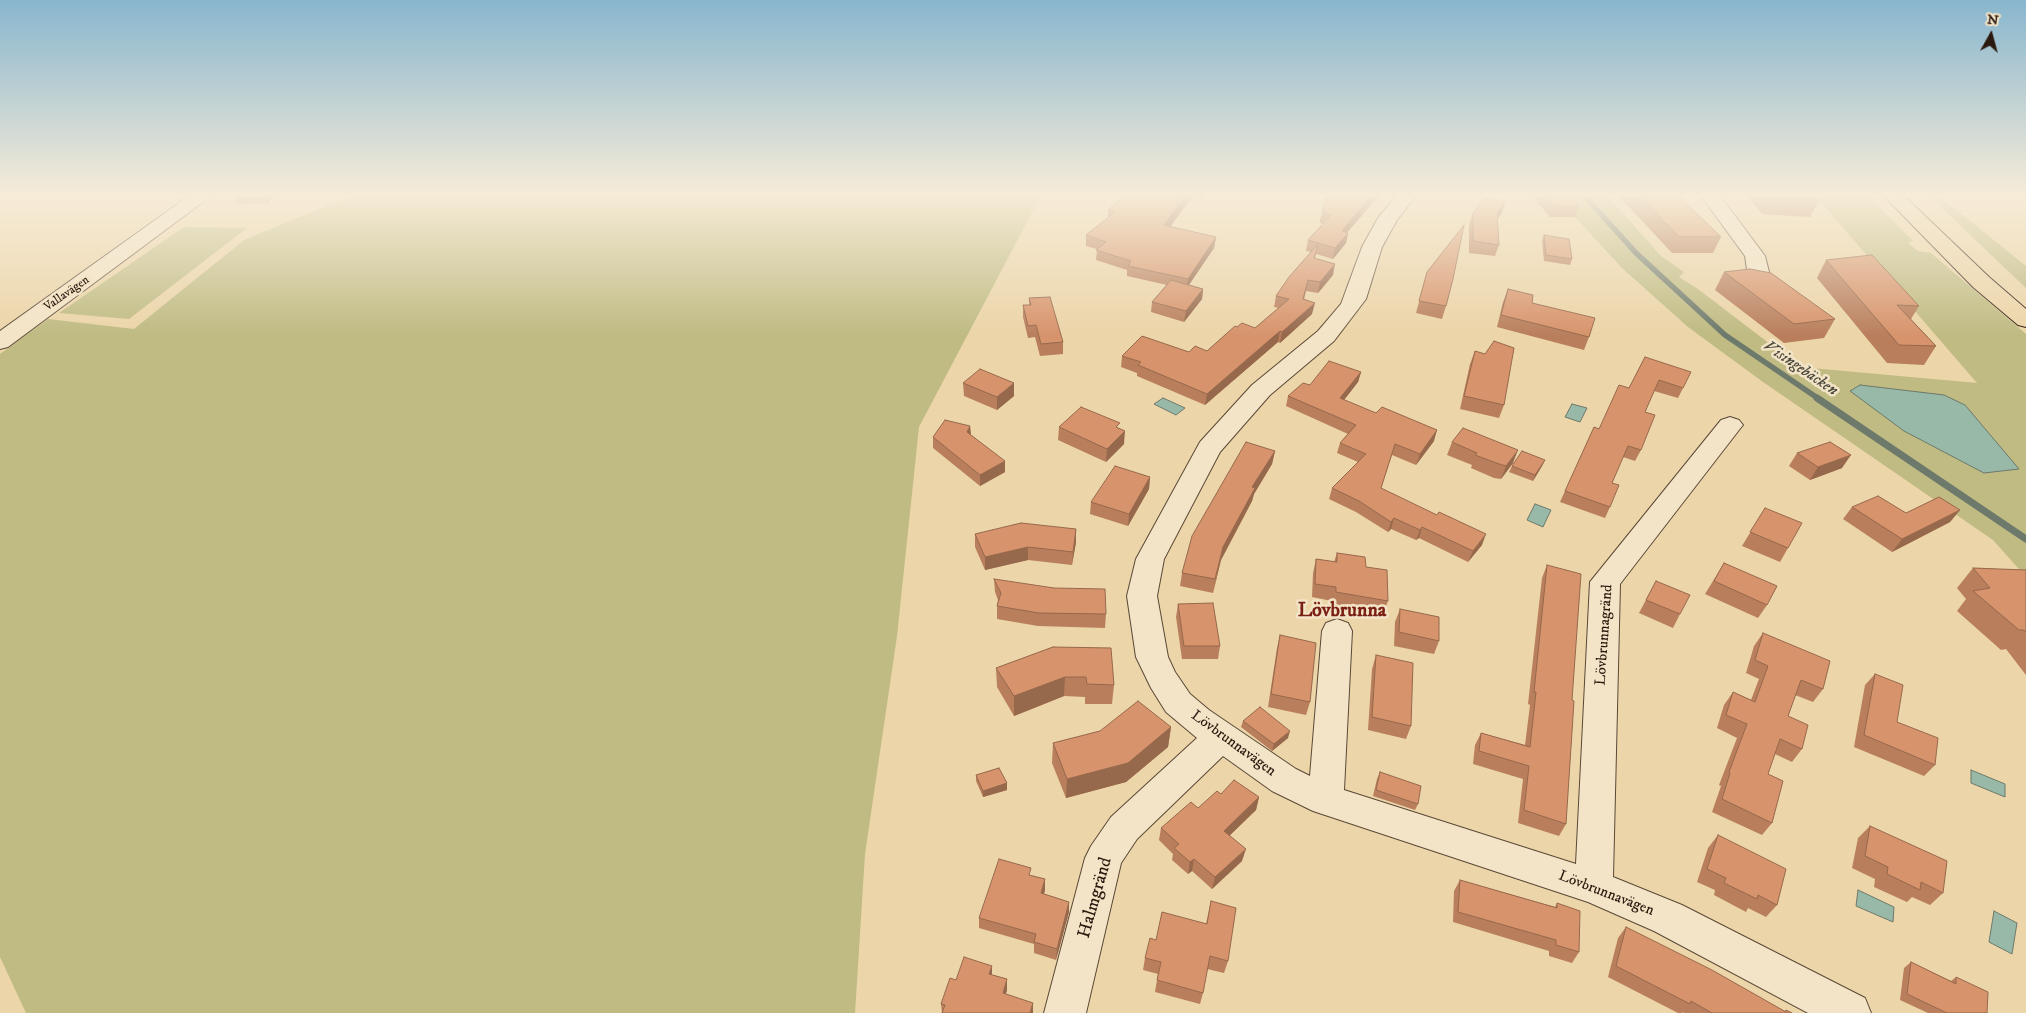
<!DOCTYPE html>
<meta charset="utf-8">
<style>
body{margin:0}
#map{position:relative;width:2026px;height:1013px;overflow:hidden;background:#ecd5a9;font-family:"IM FELL DW Pica",serif}
canvas{display:block}
.north{position:absolute;left:1966px;top:10px;width:50px;height:50px;-webkit-text-stroke:4px #f3e4c7;paint-order:stroke;rotate:7deg;font-size:14px;font-weight:700;line-height:20px;text-align:center;color:#2a190f}
.north::after{content:'';display:block;margin:auto;width:18px;height:22px;background:#2a190f;clip-path:polygon(50% 0,100% 100%,50% 72%,0 100%)}
</style>
<div id="map">
<canvas width="2026" height="1013"></canvas>
<div class="north">N</div>
</div>
<script>
const g = document.querySelector('canvas').getContext('2d');
g.lineJoin = 'round';
function fillPath(path, color) { g.fillStyle = color; g.fill(path, 'evenodd'); }
const toPath = rows => new Path2D(rows.map(r => 'M' + r).join(''));
function trace(path, color, width, dash) { g.strokeStyle = color; g.lineWidth = width; g.lineCap = dash ? 'butt' : 'round'; g.setLineDash(dash || []); g.stroke(path); }
function label(font, color, halo, rows, align = 'center') {
  g.font = font + ' "IM FELL DW Pica",serif'; g.lineWidth = 5; g.setLineDash([]); g.textBaseline = 'middle'; g.strokeStyle = halo; g.fillStyle = color; for (const [text, x, y, turn = 0] of rows) {
    g.save(); g.translate(x, y); g.rotate((+turn || 0) * Math.PI / 180); g.textAlign = isNaN(turn) ? turn : align; if (halo) g.strokeText(text, 0, 0); g.fillText(text, 0, 0); g.restore();
  }
}
const green = toPath([
 [357,193,1044,193,1038,201,919,427,897,636,865,854,855,1013,26,1013,0,957,0,354,48,319,134,329,244,240],
 [1556,193,1605,193,1661,256,1684,272,1679,277,1698,289,1800,367,1977,383,1813,193,1870,193,1876,203,1913,241,1908,243,1918,251,1931,253,2026,334,2026,577,1993,540,1763,382,1688,327,1622,268,1575,217],
 [1927,194,1948,203,2026,266,2026,288],
 [184,227,247,228,129,319,59,313]
]);
const water = toPath([
 [1860,385,1944,395,1965,405,2019,469,1984,473,1904,431,1850,391,1860,385],
 [1163,398,1185,408,1176,415,1154,404,1163,398],
 [1572,404,1587,408,1580,422,1565,417,1572,404],
 [1535,504,1551,510,1543,527,1527,520,1535,504],
 [1971,770,2005,784,2005,797,1971,783,1971,770],
 [1858,890,1894,907,1893,922,1856,906,1858,890],
 [1994,911,2017,923,2012,954,1989,942,1994,911]
]);
const streamFar1 = toPath([
 [1582,193,1636,253,1725,335,1819,399]
]);
const stream = toPath([
 [1817,398,2026,539]
]);
const minor = toPath([
 [193,193,215,193,8,347,0,349,0,331,193,193],
 [1399,193,1418,193,1397,220,1382,247,1366,299,1334,341,1270,395,1220,452,1164,559,1157,596,1168,657,1175,672,1190,694,1209,710,1296,769,1310,776,1322,631,1326,623,1337,619,1348,623,1352,631,1344,790,1576,864,1590,582,1721,420,1730,417,1739,420,1743,425,1739,430,1620,584,1613,877,1682,905,1865,998,1871,1013,1808,1013,1654,931,1588,902,1313,811,1272,791,1223,756,1137,839,1121,863,1086,1013,1044,1013,1085,858,1091,846,1111,817,1197,738,1166,712,1151,688,1136,657,1127,596,1136,559,1200,442,1252,385,1318,331,1341,304,1362,247,1378,218,1399,193],
 [1699,193,1718,193,1765,256,1770,276,1766,280,1759,282,1752,280,1748,276,1745,256,1699,193]
]);
const major = toPath([
 [1881,193,1901,193,1989,277,2026,309,2026,327,2018,325,1973,287,1881,193]
]);
const wall = toPath([
 [232,193,276,193,268,203,237,204],
 [1120,193,1207,193,1204,199,1192,197,1170,227,1216,237,1214,248,1189,285,1203,289,1202,299,1184,322,1151,312,1152,302,1167,285,1127,276,1127,270,1096,260,1097,249,1086,246,1086,235,1108,218,1108,210,1124,197,1119,196],
 [1327,193,1382,193,1376,199,1347,232,1348,233,1346,243,1333,259,1316,254,1315,259,1333,275,1318,293,1306,291,1304,300,1312,314,1280,343,1278,342,1205,405,1137,376,1137,373,1121,367,1122,356,1207,351,1237,327,1255,328,1279,308,1274,307,1276,296,1311,252,1306,251,1308,240,1323,224,1320,223,1320,220],
 [1537,193,1568,193,1579,206,1575,217,1550,217,1535,199],
 [1616,193,1676,193,1721,237,1713,253,1672,253],
 [1745,193,1813,193,1819,200,1810,217,1762,214],
 [1505,202,1502,213,1497,219,1499,245,1495,256,1469,253,1469,225,1473,213],
 [1544,235,1572,259,1570,265,1544,261,1542,241],
 [1826,260,1919,306,1911,319,1936,346,1924,365,1887,363,1817,278],
 [1427,272,1446,306,1442,319,1416,313],
 [1724,272,1835,319,1824,338,1784,343,1715,290],
 [1508,289,1532,303,1589,337,1584,350,1497,327,1503,302],
 [1029,298,1063,342,1063,354,1040,356,1035,337,1028,338,1023,317,1023,305,1029,305],
 [1475,351,1504,405,1499,418,1460,409,1470,364],
 [1645,357,1683,388,1678,398,1654,391,1645,412,1641,450,1635,461,1623,457,1612,483,1610,507,1605,518,1560,502,1594,427,1599,429,1629,388],
 [1361,372,1358,382,1344,400,1434,441,1416,465,1392,455,1381,488,1482,545,1468,562,1419,538,1416,540,1391,529,1388,532,1356,512,1329,499,1332,488,1358,462,1337,453,1340,443,1348,434,1286,406,1288,396,1310,385],
 [963,383,1014,396,997,410,964,396],
 [970,426,971,435,1005,472,980,486,933,448,933,437],
 [1059,427,1119,428,1124,444,1106,462,1058,440],
 [1452,442,1513,463,1501,479,1494,478,1471,468,1472,465,1447,455],
 [1275,451,1272,464,1254,494,1252,501,1221,560,1213,593,1180,586,1182,573],
 [1797,453,1842,468,1810,480,1789,466],
 [1545,460,1542,466,1533,481,1509,472,1512,466],
 [1150,477,1149,489,1128,526,1090,514,1091,502],
 [1852,507,1906,513,1960,510,1950,522,1892,552,1843,519],
 [1765,508,1788,548,1780,562,1742,546],
 [1076,529,1076,542,1072,565,1028,560,985,570,975,547,975,534],
 [1337,553,1366,567,1388,601,1383,614,1332,606,1332,601,1312,597,1313,573,1316,559,1334,562],
 [1724,563,1767,605,1758,618,1705,594],
 [1547,565,1572,700,1566,824,1559,836,1518,823,1523,779,1473,764,1475,745,1481,733,1525,745,1530,705,1528,704,1542,578],
 [1973,568,2026,570,2026,675,2006,649,2001,650,1957,611,1966,599,1957,588],
 [994,579,1106,614,1105,628,1038,626,997,619,997,606,998,600,995,592],
 [1656,581,1680,614,1673,628,1639,613],
 [1178,604,1220,646,1218,659,1182,659,1176,617],
 [1400,609,1439,641,1434,654,1394,646,1395,622],
 [1763,633,1823,689,1813,702,1795,695,1788,716,1802,749,1792,762,1775,754,1768,774,1772,823,1762,835,1712,812,1721,786,1719,785,1737,738,1717,728,1724,705,1733,692,1751,700,1759,679,1746,673,1754,646],
 [1280,635,1310,702,1306,715,1268,707,1277,648],
 [1053,647,1114,685,1112,704,1085,704,1085,697,1064,696,1014,716,997,687,996,668],
 [1376,655,1411,726,1406,739,1368,730,1372,669],
 [1875,674,1897,722,1935,765,1924,776,1854,747,1865,685],
 [1243,721,1288,738,1272,751,1241,727],
 [1171,727,1168,747,1126,782,1066,798,1052,763,1053,743,1100,731],
 [1380,772,1418,804,1415,810,1373,796,1377,779],
 [976,775,1007,783,1007,790,983,797,976,781],
 [1221,794,1259,797,1256,810,1230,835,1242,861,1212,889,1192,871,1188,874,1172,860,1173,854,1159,840,1161,828,1198,808],
 [1870,826,1943,893,1930,905,1912,897,1907,902,1874,887,1875,879,1852,868,1858,838],
 [1718,835,1777,905,1766,917,1748,908,1746,912,1714,895,1715,890,1697,882,1708,848],
 [1031,876,1045,879,1045,890,1044,894,1069,902,1069,912,1056,960,1034,953,1034,944,979,928,979,918],
 [1460,880,1555,907,1557,903,1579,952,1572,963,1549,956,1549,951,1453,922,1454,891],
 [1211,901,1228,961,1224,973,1207,969,1203,993,1200,1004,1155,992,1158,974,1143,970,1145,958,1156,940,1206,924],
 [1626,927,1784,1012,1786,1010,1792,1013,1684,1013,1683,1012,1682,1013,1678,1013,1608,977,1618,938],
 [1911,962,1951,981,1956,977,1987,1013,1928,1013,1900,1000,1904,968],
 [992,966,992,975,1007,979,1007,990,1006,994,1033,1003,1033,1013,942,1013,941,1004,956,980]
]);
const shadedWall = toPath([
 [263,193,276,193,268,203],
 [1188,193,1192,193,1192,197,1163,236,1164,225],
 [1374,193,1382,193,1376,199,1339,242,1342,231],
 [1505,202,1502,213,1493,225,1497,213],
 [1348,233,1346,243,1333,259,1335,248],
 [1216,237,1214,248,1186,289,1188,279],
 [1335,264,1333,275,1318,293,1320,282],
 [1203,289,1202,299,1184,322,1186,311],
 [1315,303,1312,314,1280,343,1282,332],
 [1280,331,1278,342,1205,405,1207,394],
 [1361,372,1358,382,1337,409,1340,398],
 [1014,383,1014,396,997,410,997,397],
 [970,426,971,437,967,432],
 [1437,430,1434,441,1416,465,1420,454],
 [1125,431,1124,444,1106,462,1107,449],
 [1518,450,1513,463,1501,479,1506,466],
 [1275,451,1272,464,1254,494,1252,501,1221,560,1213,593,1223,547,1252,487],
 [1851,455,1842,468,1810,480,1818,467],
 [1545,460,1542,466,1533,481,1535,475],
 [1005,461,1005,472,980,486,980,475],
 [1150,477,1149,489,1128,526,1129,514],
 [1960,510,1950,522,1892,552,1902,539],
 [1394,518,1391,529,1388,532,1391,522],
 [1422,527,1419,538,1416,540,1420,530],
 [1076,529,1076,542,1072,565,1073,552],
 [1486,534,1482,545,1468,562,1473,551],
 [1028,547,1028,560,985,570,985,557],
 [1065,677,1064,696,1014,716,1014,696],
 [1171,727,1168,747,1126,782,1066,798,1067,779],
 [1290,731,1288,738,1272,751,1274,744],
 [1007,783,1007,790,983,797,983,791],
 [1259,797,1256,810,1222,843,1224,831],
 [1246,849,1242,861,1212,889,1215,877],
 [1194,859,1192,871,1188,874,1190,862],
 [1045,879,1045,890,1041,904,1041,893],
 [1069,902,1069,912,1056,960,1057,949],
 [992,966,992,976,989,974],
 [1007,979,1007,990,1003,1004,1003,993],
 [1033,1003,1033,1013,1030,1013]
]);
const building = toPath([
 [1128,193,1188,193,1164,225,1216,237,1188,279,1128,266,1131,261,1096,250,1106,242,1086,235,1115,212,1108,210,1128,193],
 [1327,193,1374,193,1342,231,1348,233,1335,248,1308,240,1331,215,1322,212,1325,210,1323,209,1327,193],
 [1543,193,1568,193,1579,206,1554,206,1543,193],
 [1637,193,1676,193,1721,237,1679,237,1637,193],
 [1767,193,1813,193,1819,200,1770,198,1767,193],
 [1485,197,1505,202,1497,213,1499,245,1473,241,1473,213,1485,197],
 [1464,225,1453,279,1446,306,1419,301,1427,272,1464,225],
 [1544,235,1569,239,1572,259,1546,255,1544,235],
 [1318,244,1314,258,1335,264,1320,282,1308,280,1303,299,1315,303,1282,332,1280,331,1207,394,1138,365,1141,362,1122,356,1142,336,1189,352,1195,346,1207,351,1235,326,1237,327,1242,323,1255,328,1289,299,1276,296,1289,277,1318,244],
 [1872,255,1919,306,1897,305,1936,346,1899,345,1826,260,1872,255],
 [1750,269,1771,273,1835,319,1794,324,1724,272,1750,269],
 [1171,280,1203,289,1186,311,1152,302,1171,280],
 [1508,289,1533,295,1532,303,1595,318,1589,337,1501,315,1508,289],
 [1050,297,1063,342,1041,344,1036,325,1028,326,1023,305,1031,305,1029,298,1050,297],
 [1494,341,1514,348,1504,405,1464,396,1475,351,1485,354,1494,341],
 [1645,357,1691,372,1683,388,1659,380,1645,412,1655,415,1641,450,1628,446,1612,483,1619,485,1610,507,1565,491,1594,427,1599,429,1619,385,1629,388,1645,357],
 [1329,361,1361,372,1340,398,1376,413,1382,407,1437,430,1420,454,1395,444,1381,488,1437,515,1439,512,1486,534,1473,551,1422,527,1420,530,1394,518,1391,522,1359,501,1332,488,1366,454,1340,443,1356,425,1288,396,1303,383,1310,385,1329,361],
 [980,369,1014,383,997,397,963,383,980,369],
 [1081,407,1120,423,1116,427,1125,431,1107,449,1059,427,1081,407],
 [945,420,970,426,967,432,1005,461,980,475,933,437,945,420],
 [1463,428,1518,450,1506,466,1499,464,1475,455,1477,453,1452,442,1463,428],
 [1246,442,1275,451,1252,487,1255,488,1223,547,1215,579,1182,573,1192,536,1246,442],
 [1830,442,1851,455,1818,467,1797,453,1830,442],
 [1522,451,1545,460,1535,475,1512,466,1522,451],
 [1115,466,1150,477,1129,514,1091,502,1115,466],
 [1878,496,1906,513,1939,497,1960,510,1902,539,1852,507,1878,496],
 [1765,508,1802,523,1788,548,1750,532,1765,508],
 [1021,523,1076,529,1073,552,1028,547,985,557,975,534,1021,523],
 [1337,553,1365,557,1366,567,1387,570,1388,601,1336,592,1336,587,1315,584,1316,559,1337,562,1337,553],
 [1724,563,1777,586,1767,605,1714,581,1724,563],
 [1547,565,1581,574,1572,700,1574,701,1566,824,1524,810,1529,766,1479,751,1481,733,1530,747,1536,692,1534,692,1547,565],
 [1973,568,2026,570,2026,632,2024,630,2019,630,1973,591,1990,588,1973,568],
 [994,579,1054,588,1105,589,1106,614,1039,613,997,606,1001,593,994,579],
 [1656,581,1690,595,1680,614,1646,600,1656,581],
 [1213,603,1220,646,1184,646,1178,604,1213,603],
 [1400,609,1439,617,1439,641,1399,632,1400,609],
 [1763,633,1830,661,1823,689,1801,680,1788,716,1808,725,1802,749,1780,739,1768,774,1783,781,1772,823,1722,799,1730,773,1729,772,1747,724,1726,715,1733,692,1755,702,1768,666,1755,660,1763,633],
 [1280,635,1316,643,1310,702,1271,694,1280,635],
 [1053,647,1111,648,1114,685,1087,684,1086,677,1065,677,1014,696,996,668,1053,647],
 [1376,655,1413,663,1411,726,1372,717,1376,655],
 [1875,674,1903,685,1897,722,1938,738,1935,765,1864,735,1875,674],
 [1138,701,1171,727,1128,763,1067,779,1053,743,1100,731,1138,701],
 [1260,707,1290,731,1274,744,1243,721,1260,707],
 [999,768,1007,783,983,791,976,775,999,768],
 [1380,772,1421,786,1418,804,1376,790,1380,772],
 [1234,780,1259,797,1224,831,1246,849,1215,877,1194,859,1190,862,1174,848,1179,844,1161,828,1191,802,1198,808,1217,791,1221,794,1234,780],
 [1870,826,1947,861,1943,893,1921,882,1920,890,1887,874,1888,867,1865,856,1870,826],
 [1718,835,1786,869,1777,905,1758,895,1757,899,1724,883,1726,878,1707,869,1718,835],
 [999,859,1031,868,1029,875,1045,879,1041,893,1069,902,1057,949,1034,942,1036,934,979,918,999,859],
 [1460,880,1557,908,1557,903,1580,911,1579,952,1556,945,1556,940,1458,912,1460,880],
 [1211,901,1236,908,1228,961,1210,956,1203,993,1157,980,1161,962,1145,958,1150,938,1156,940,1162,912,1207,924,1211,901],
 [1626,927,1712,970,1786,1012,1786,1010,1792,1013,1712,1013,1691,1001,1690,1004,1616,966,1626,927],
 [964,957,992,966,989,974,1007,979,1003,993,1033,1003,1030,1013,942,1013,945,1005,941,1004,950,978,956,980,964,957],
 [1911,962,1956,984,1956,977,1988,992,1987,1013,1947,1013,1907,994,1911,962]
]);
const farStreetnames = [
 ["Vallavägen",67,294,-35]
];
const streetNames = [
 ["Lövbrunnagränd",1605,635,-86],
 ["Lövbrunnavägen",1233,744,36],
 ["Lövbrunnavägen",1606,894,21]
];
const waterNames = [
 ["Visingebäcken",1800,369,34]
];
const nearStreetnames = [
 ["Halmgränd",1096,898,-74]
];
const districtNames = [
 ["Lövbrunna",1342,612]
];
fillPath(green, '#bfbb83');
fillPath(water, '#99b9a8');
trace(water, '#6d796b', 1);
trace(streamFar1, '#6d796b', 5.5);
trace(stream, '#6d796b', 7);
trace(minor, '#5a4836', 2);
trace(major, '#2a190f', 2);
fillPath(minor, '#f3e4c7');
fillPath(major, '#ecd5a9');
fillPath(wall, '#b97f5d');
fillPath(shadedWall, '#96684c');
fillPath(building, '#d7946c');
trace(building, '#96684c', 1);
const sky = g.createLinearGradient(0, 0, 0, 335);
sky.addColorStop(0, '#88b6ce');
sky.addColorStop(0.58, '#f6ecd8');
sky.addColorStop(1, '#f6ecd800');
g.fillStyle = sky;
g.fillRect(0, 0, 2026, 335);
label('12px', '#2a190f', '#f3e4c7', farStreetnames);
label('15px', '#2a190f', '#f3e4c7', streetNames);
label('italic 16px', '#4b493d', '#f3e4c7', waterNames);
label('18px', '#2a190f', '#f3e4c7', nearStreetnames);
label('bold 20px', '#7a1f14', '#f3e4c7', districtNames);
</script>
